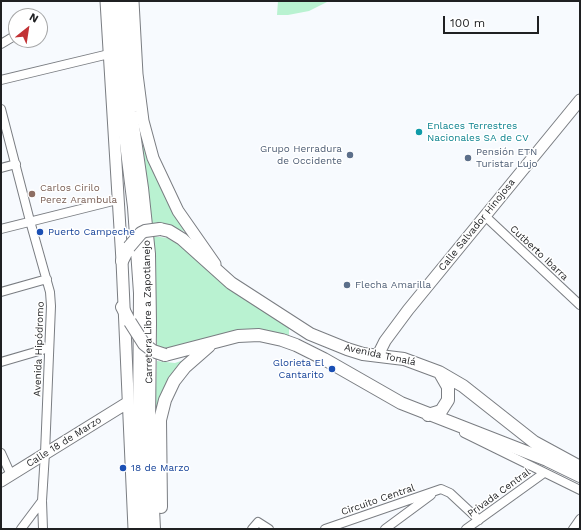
<!DOCTYPE html>
<meta charset="utf-8">
<style>
body{margin:0}
#map{position:relative;width:581px;height:530px;overflow:hidden;background:#f7fafe;font-family:"Work Sans",sans-serif}
canvas{display:block}
.frame{position:absolute;inset:0;border:2px solid #1f2022;pointer-events:none}
.north{position:absolute;left:8px;top:8px;width:40px;height:40px;box-sizing:border-box;background:#fff;border:1px solid #a5a6a7;border-radius:50%;rotate:30deg;font-size:11px;font-weight:700;line-height:16px;text-align:center;color:#1f2022}
.north::after{content:'';display:block;margin:auto;width:14px;height:18px;background:#c23336;clip-path:polygon(50% 0,100% 100%,50% 72%,0 100%)}
.scale{position:absolute;left:443px;top:16px;width:96px;height:18px;box-sizing:border-box;border:2px solid #1f2022;border-top:0;padding-left:5px;font-size:12px;line-height:14px;white-space:nowrap;color:#1f2022;-webkit-text-stroke:3px #fff;paint-order:stroke}
</style>
<div id="map">
<canvas width="581" height="530"></canvas>
<div class="frame"></div>
<div class="north">N</div>
<div class="scale">100 m</div>
</div>
<script>
const g = document.querySelector('canvas').getContext('2d');
g.lineJoin = 'round';
function fillPath(path, color) { g.fillStyle = color; g.fill(path, 'evenodd'); }
const toPath = rows => new Path2D(rows.map(r => 'M' + r).join(''));
function trace(path, color, width, dash) { g.strokeStyle = color; g.lineWidth = width; g.lineCap = dash ? 'butt' : 'round'; g.setLineDash(dash || []); g.stroke(path); }
function label(font, color, halo, rows, align = 'center') {
  g.font = font + ' "Work Sans",sans-serif'; g.lineWidth = 3; g.setLineDash([]); g.textBaseline = 'middle'; g.strokeStyle = halo; g.fillStyle = color; for (const [text, x, y, turn = 0] of rows) {
    g.save(); g.translate(x, y); g.rotate((+turn || 0) * Math.PI / 180); g.textAlign = isNaN(turn) ? turn : align; if (halo) g.strokeText(text, 0, 0); g.fillText(text, 0, 0); g.restore();
  }
}
const green = toPath([
 [278,1,329,1,309,11,288,15,277,15],
 [142,147,146,147,174,211,186,232,172,227,152,224],
 [153,236,167,238,183,247,234,292,289,328,289,337,258,331,228,332,176,347,157,348],
 [187,359,155,416,157,361,175,363]
]);
const street = toPath([
 [1,44,16,35],
 [1,80,109,54],
 [1,109,30,221,50,292,51,306,45,453,42,501,43,529],
 [1,168,16,164],
 [485,216,580,305],
 [1,229,117,200],
 [1,292,47,279],
 [1,362,49,348],
 [464,433,580,490],
 [1,453,11,475],
 [21,529,42,501],
 [252,529,258,522,269,529],
 [325,529,441,489,450,493,479,520],
 [385,529,431,495],
 [466,529,544,473],
 [573,529,580,519]
]);
const secondary = toPath([
 [106,1,122,261,134,529],
 [133,1,137,74,143,121,153,158,178,211,215,264],
 [378,355,385,341,408,310,580,100],
 [1,481,127,403]
]);
const primary = toPath([
 [115,1,120,95,134,207,140,293,139,427,142,529],
 [124,1,131,112,142,188,149,254,150,323,149,427,154,529],
 [160,229,169,231,182,239,231,283,310,334,347,349,363,354,404,359,439,372,463,386,534,442,580,467],
 [122,261,129,247],
 [122,307,130,322],
 [165,355,238,336,259,335,282,340,296,345,324,359,401,403,547,460,580,476],
 [428,415,441,411,448,400,448,387,440,373],
 [161,507,160,420,165,400,174,381,185,367,209,346]
]);
const primaryBridge = toPath([
 [129,247,141,233,145,231,160,229],
 [130,322,144,344,153,351,165,355]
]);
const markers = [
 [419,132,4,"#0f9aa8"],
 [350,155,4,"#5c6f8a"],
 [468,158,4,"#5c6f8a"],
 [32,194,4,"#8d6e63"],
 [40,232,4,"#1a4fb4"],
 [347,285,4,"#5c6f8a"],
 [332,369,4,"#1a4fb4"],
 [123,468,4,"#1a4fb4"]
];
const cultureNames = [
 ["Enlaces Terrestres",427,126],
 ["Nacionales SA de CV",427,138]
];
const serviceNames = [
 ["Grupo Herradura",342,149,"right"],
 ["de Occidente",342,161,"right"],
 ["Pensión ETN",476,152],
 ["Turistar Lujo",476,164],
 ["Flecha Amarilla",355,285]
];
const educationNames = [
 ["Carlos Cirilo",40,188],
 ["Perez Arambula",40,200]
];
const streetNames = [
 ["Calle Salvador Hinojosa",477,225,-51],
 ["Cutberto Ibarra",539,253,43],
 ["Carretera Libre a Zapotlanejo",148,312,-91],
 ["Avenida Hipódromo",39,349,-88],
 ["Avenida Tonalá",380,355,12],
 ["Calle 18 de Marzo",64,442,-32],
 ["Privada Central",499,493,-36],
 ["Circuito Central",378,500,-19]
];
const transitNames = [
 ["Puerto Campeche",48,232],
 ["Glorieta El",324,363,"right"],
 ["Cantarito",324,375,"right"],
 ["18 de Marzo",131,468]
];
fillPath(green, '#b9f2d1');
trace(street, '#7a7d82', 10);
trace(secondary, '#7a7d82', 13);
trace(primary, '#7a7d82', 14);
trace(street, '#fff', 8);
trace(secondary, '#fff', 11);
trace(primary, '#fff', 12);
trace(primaryBridge, '#7a7d82', 14, []);
trace(primaryBridge, '#fff', 12);
for (const [x, y, r, color] of markers) { const dot = new Path2D(); dot.arc(x, y, r, 0, 2 * Math.PI); g.fillStyle = color; g.fill(dot); trace(dot, '#fff', 1.5); }
label('10px', '#0d838f', '#fff', cultureNames, 'left');
label('10px', '#4e5e75', '#fff', serviceNames, 'left');
label('10px', '#785e54', '#fff', educationNames, 'left');
label('10px', '#1f2022', '#fff', streetNames);
label('10px', '#164399', '#fff', transitNames, 'left');
</script>
